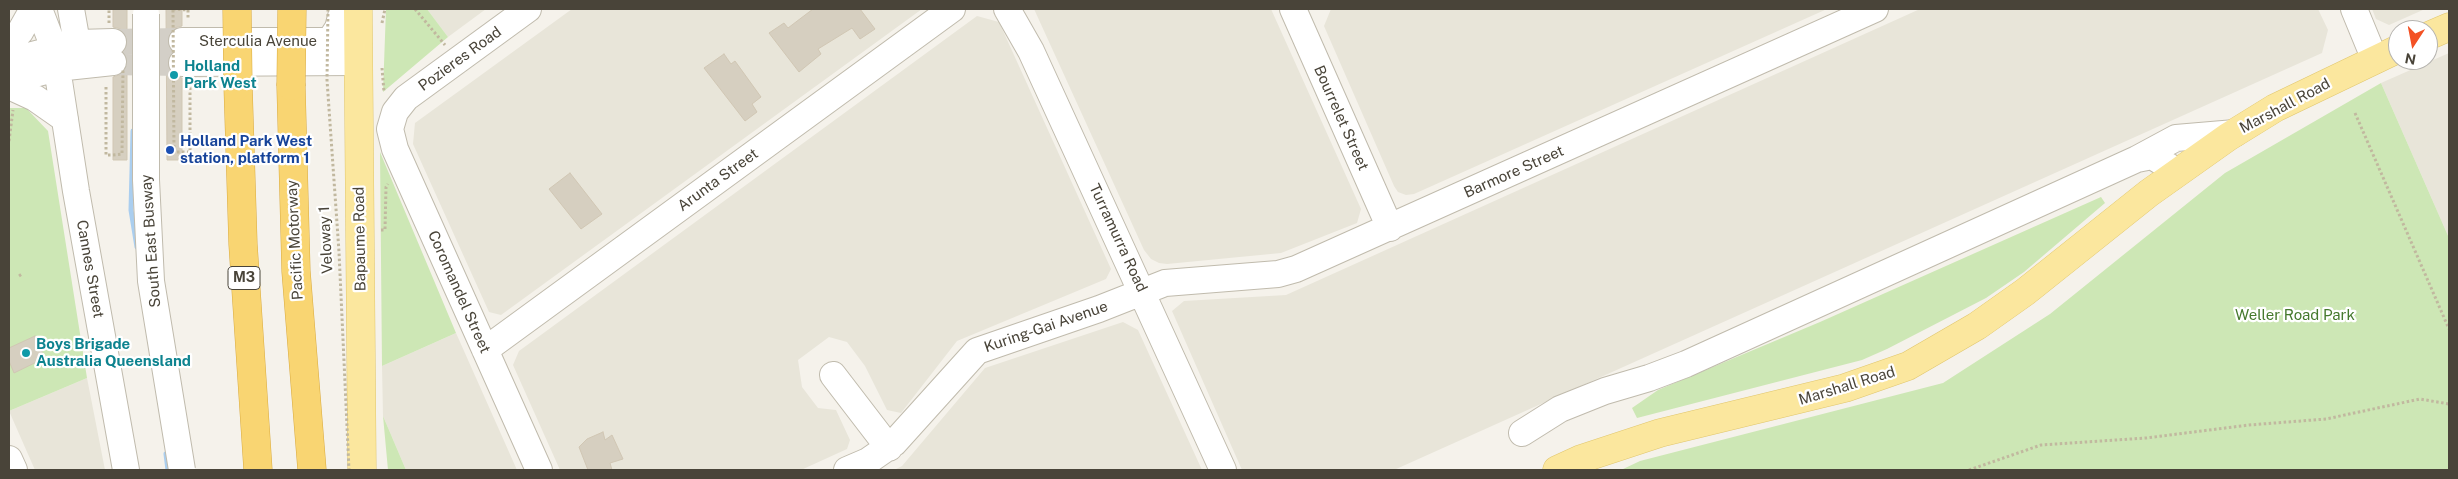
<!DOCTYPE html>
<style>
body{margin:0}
#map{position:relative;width:2458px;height:479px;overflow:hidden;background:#f5f2eb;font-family:"Public Sans",sans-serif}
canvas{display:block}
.frame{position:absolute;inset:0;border:10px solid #494439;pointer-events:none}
.north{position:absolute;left:2388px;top:20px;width:50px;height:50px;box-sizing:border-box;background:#fff;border:1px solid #b6b4b0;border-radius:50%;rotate:191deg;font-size:14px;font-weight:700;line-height:20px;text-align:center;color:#494439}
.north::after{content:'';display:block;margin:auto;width:18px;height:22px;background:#f35124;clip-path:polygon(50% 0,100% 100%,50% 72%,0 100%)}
</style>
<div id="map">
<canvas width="2458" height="479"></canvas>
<div class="frame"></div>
<div class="north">N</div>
</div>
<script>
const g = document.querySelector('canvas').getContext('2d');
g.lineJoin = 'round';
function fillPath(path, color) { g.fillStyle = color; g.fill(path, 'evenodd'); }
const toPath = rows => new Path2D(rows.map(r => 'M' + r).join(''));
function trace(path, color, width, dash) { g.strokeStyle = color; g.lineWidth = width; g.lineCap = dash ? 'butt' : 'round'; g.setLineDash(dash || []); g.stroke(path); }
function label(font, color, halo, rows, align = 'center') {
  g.font = font + ' "Public Sans",sans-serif'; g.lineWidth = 4.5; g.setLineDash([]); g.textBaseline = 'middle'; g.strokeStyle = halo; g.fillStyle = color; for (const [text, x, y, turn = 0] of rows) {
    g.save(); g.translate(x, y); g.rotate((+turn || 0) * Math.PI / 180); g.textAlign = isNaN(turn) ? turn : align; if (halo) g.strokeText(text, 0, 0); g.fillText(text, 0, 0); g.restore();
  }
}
const residential = toPath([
 [427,9,486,9,448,37],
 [572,9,922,9,501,315,489,312,413,144,415,123],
 [1034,9,1271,9,1361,209,1357,223,1281,253,1167,264,1159,263,1151,259,1144,250],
 [1331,9,1827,9,1414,194,1406,195,1398,192,1394,186,1324,26],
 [1920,9,2318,9,2328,30,2322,53,1394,470,1242,470,1172,311,1184,301,1286,295],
 [2372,9,2425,9,2389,25,2376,19],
 [977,16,999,22,1111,269,1106,279,957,341,901,413,887,410,865,366,847,342,829,337,798,360,802,387,818,408,836,410,850,440,847,449,801,470,560,470,513,365,519,351],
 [2449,53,2449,238,2381,83],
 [1123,322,1138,330,1202,470,894,470,902,466,985,368],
 [456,333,517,470,406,470,383,416,382,366],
 [87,378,105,470,35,470,9,411]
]);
const green = toPath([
 [386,9,427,9,448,37,383,92],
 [2381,83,2449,238,2449,470,1621,470,1640,461,1943,383,2050,314,2225,173],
 [9,108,26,108,48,131,87,378,9,411],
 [380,152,456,333,382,366],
 [2101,197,2105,203,2024,272,1986,298,1887,349,1862,360,1637,418,1632,408,1658,390,1820,322],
 [383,416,406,470,388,470]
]);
const stream = toPath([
 [133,131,131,210,137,247],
 [166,454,168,470]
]);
const building = toPath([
 [113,9,127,9,127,38,121,29,113,27,113,9],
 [166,9,182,9,182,26,174,28,169,34,167,41,172,52,167,63,169,70,174,76,182,78,182,160,167,160,166,9],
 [813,9,860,9,875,29,860,39,852,28,818,49,821,54,799,72,769,33,784,23,788,28,813,9],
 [724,54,731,64,735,61,761,97,752,104,757,112,745,121,704,68,724,54],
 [127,66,127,160,113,160,113,77,122,74,127,66],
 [570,173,602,214,581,229,549,189,570,173],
 [35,336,45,358,14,373,9,361,9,348,35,336],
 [603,432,605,440,612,435,623,459,610,463,612,470,588,470,579,447,587,439,603,432]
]);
const minorTunnel = toPath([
 [113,42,182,41],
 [113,62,182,63]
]);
const path = toPath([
 [173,9,188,10,188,20],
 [415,9,445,45],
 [109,23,109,9],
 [382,23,385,9],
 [382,68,384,92],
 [106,87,106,155,113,155],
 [2355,113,2449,329],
 [9,141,13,110],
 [182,152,190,152,190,87],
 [381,230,385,230,386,187,388,184],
 [19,276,22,274],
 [1969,470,2041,445,2146,438,2249,425,2326,419,2420,399,2449,404]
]);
const minor = toPath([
 [39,9,54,48,57,68,76,191,126,470],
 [71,9,80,60],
 [528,9,406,98,395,112,390,129,395,149,539,470],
 [1007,9,1031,51,1223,470],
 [1293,9,1390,228],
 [2354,9,2375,60],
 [182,41,322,41,336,44,358,61],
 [329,42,338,28,343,9],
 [9,44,20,32,33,9],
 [9,61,78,43,113,42],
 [182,63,358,62],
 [9,81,57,68,113,62],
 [9,86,35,98,65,119],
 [2137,159,2176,138,2235,133],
 [485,350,952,9],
 [833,375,889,448],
 [1522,433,1560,409,1605,391,1649,378,1686,364,2137,159,2152,156,2178,172],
 [9,459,14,470],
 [847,470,868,461,894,443,977,351,1099,309,1165,283,1278,274,1296,269,1875,9]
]);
const major = toPath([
 [358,9,362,470],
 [2428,36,2449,27],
 [1557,470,1581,459,1660,433,1845,388,1908,366,1977,326,2025,292,2149,193,2228,137,2275,108,2398,49]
]);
const highway = toPath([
 [238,85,243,244,258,470],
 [291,86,296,271,312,470]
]);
const pathBridge = toPath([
 [328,9,327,80,339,252,349,470],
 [173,10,174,152,182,152],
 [113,155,122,154,123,69]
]);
const minorBridge = toPath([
 [146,14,146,180,151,281,182,470]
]);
const highwayBridge = toPath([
 [237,9,238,85],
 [291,86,292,9]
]);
const markers = [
 [174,75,5,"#0f9aa8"],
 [170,150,5,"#1a4fb4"],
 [26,353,5,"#0f9aa8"]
];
const shields = [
 [244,278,32]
];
const shieldNames = [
 ["M3",244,278]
];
const streetNames = [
 ["Sterculia Avenue",258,41],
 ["Pozieres Road",460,59,-36],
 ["Marshall Road",2285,106,-28],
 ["Bourrelet Street",1341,118,66],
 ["Barmore Street",1514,172,-24],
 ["Arunta Street",718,180,-36],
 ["Turramurra Road",1118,238,65],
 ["Bapaume Road",360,239,-91],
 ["Pacific Motorway",295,240,-93],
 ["Veloway 1",326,240,-93],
 ["South East Busway",151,241,-94],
 ["Cannes Street",90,269,80],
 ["Coromandel Street",459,292,66],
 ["Kuring-Gai Avenue",1046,327,-19],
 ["Marshall Road",1847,386,-17]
];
const cultureNames = [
 ["Holland",184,66],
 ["Park West",184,83],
 ["Boys Brigade",36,344],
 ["Australia Queensland",36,361]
];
const transitNames = [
 ["Holland Park West",180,141],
 ["station, platform 1",180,158]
];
const parkNames = [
 ["Weller Road Park",2295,315]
];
fillPath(residential, '#e8e5d9');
fillPath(green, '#cde7b5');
trace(stream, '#aaceef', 5);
fillPath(building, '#d6cfc0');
trace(building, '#d1c7b4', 1);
trace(minorTunnel, '#d3cfc7', 26, [26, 13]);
trace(minor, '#c0bbad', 28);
trace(major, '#e0c66d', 29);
trace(highway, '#d9ab41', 29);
trace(path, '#c1b89f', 3, [2.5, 2.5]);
trace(minor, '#fff', 26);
trace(major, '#fbe79e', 28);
trace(highway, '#f9d572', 28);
trace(minorBridge, '#c0bbad', 28, []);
trace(highwayBridge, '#d9ab41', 29, []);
trace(pathBridge, '#c1b89f', 3, [2.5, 2.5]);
trace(minorBridge, '#fff', 26);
trace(highwayBridge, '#f9d572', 28);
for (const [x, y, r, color] of markers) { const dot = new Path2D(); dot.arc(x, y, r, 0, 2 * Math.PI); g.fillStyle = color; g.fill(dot); trace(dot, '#fff', 2); }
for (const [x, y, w] of shields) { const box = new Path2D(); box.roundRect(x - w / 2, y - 11.5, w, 23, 4); g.fillStyle = '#fff'; g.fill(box); trace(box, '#494439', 1); }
label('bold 14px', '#494439', null, shieldNames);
label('15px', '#494439', '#fff', streetNames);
label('bold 15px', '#0d838f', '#fff', cultureNames, 'left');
label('bold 15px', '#164399', '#fff', transitNames, 'left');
label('15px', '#45792d', '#fff', parkNames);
</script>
